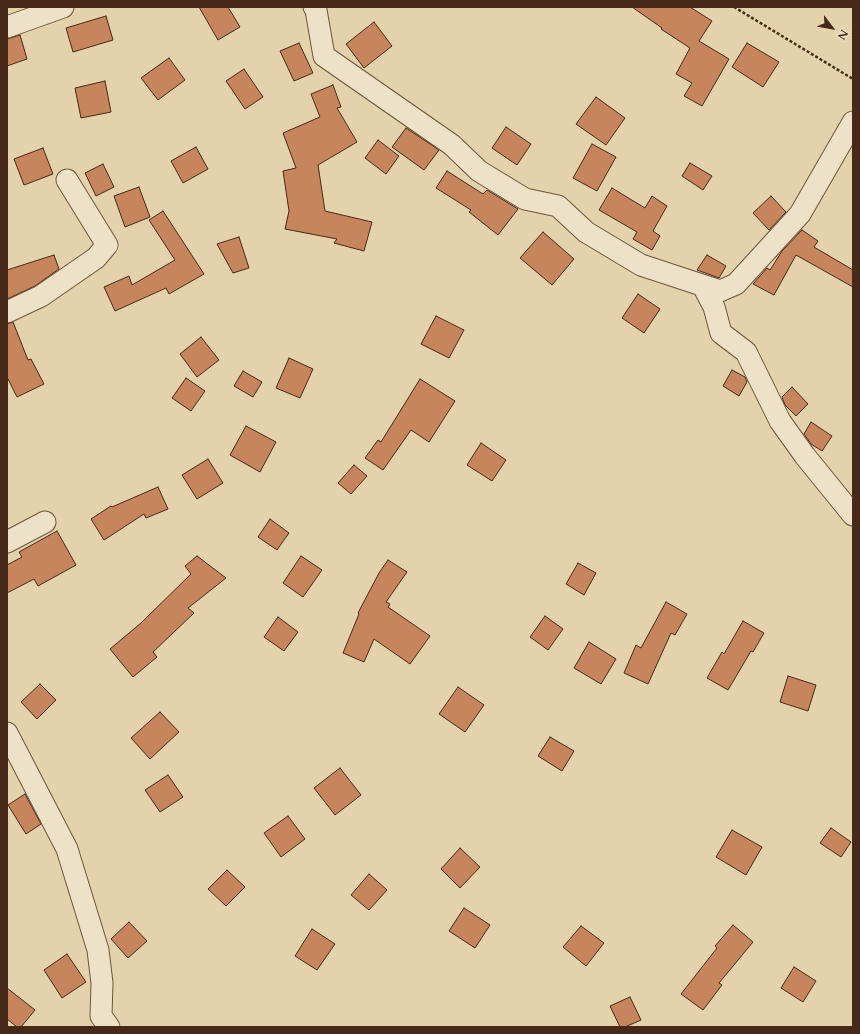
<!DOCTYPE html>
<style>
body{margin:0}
#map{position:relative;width:860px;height:1034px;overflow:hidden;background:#e4d3aa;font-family:Cardo,serif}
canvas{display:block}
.frame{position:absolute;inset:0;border:8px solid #462919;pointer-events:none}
.north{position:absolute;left:812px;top:8px;width:40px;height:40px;-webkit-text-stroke:3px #ede2c8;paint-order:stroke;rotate:122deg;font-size:11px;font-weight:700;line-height:16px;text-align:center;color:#462919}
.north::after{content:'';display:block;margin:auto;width:14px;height:18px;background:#462919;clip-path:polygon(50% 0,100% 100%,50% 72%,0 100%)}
</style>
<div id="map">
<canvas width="860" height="1034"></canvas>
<div class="frame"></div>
<div class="north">N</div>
</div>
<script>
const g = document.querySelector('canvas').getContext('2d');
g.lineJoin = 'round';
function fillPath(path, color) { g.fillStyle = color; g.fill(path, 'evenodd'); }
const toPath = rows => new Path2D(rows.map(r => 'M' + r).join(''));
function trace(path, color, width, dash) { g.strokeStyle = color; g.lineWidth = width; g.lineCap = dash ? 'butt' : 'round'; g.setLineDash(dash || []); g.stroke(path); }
const building = toPath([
 [199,7,228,7,240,27,218,40,199,7],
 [632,7,690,7,712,21,699,41,729,59,702,106,684,96,692,83,676,74,690,48,661,29,662,28,632,7],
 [106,16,113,40,73,52,66,28,106,16],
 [374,22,392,46,364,68,346,44,374,22],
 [20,35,27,59,7,66,7,39,20,35],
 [299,43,313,73,294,81,280,51,299,43],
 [747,43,779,62,763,87,732,67,747,43],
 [169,58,185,80,158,100,141,78,169,58],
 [244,69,263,97,245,109,226,81,244,69],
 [105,81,111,112,81,118,75,88,105,81],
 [333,85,341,107,337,108,357,142,318,165,325,211,372,222,364,251,334,243,337,239,285,229,289,211,283,171,296,168,283,133,320,117,311,94,333,85],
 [596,97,625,118,606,145,576,124,596,97],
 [506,127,531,144,517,165,492,148,506,127],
 [406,128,439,150,424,170,392,147,406,128],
 [378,140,399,156,386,174,365,158,378,140],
 [592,144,616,157,597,191,573,178,592,144],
 [196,147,208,169,183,183,171,161,196,147],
 [43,148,53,174,24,185,14,159,43,148],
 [690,163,712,176,703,190,682,176,690,163],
 [103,164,114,187,96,196,85,173,103,164],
 [447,171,483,194,487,190,518,209,498,235,469,212,471,210,436,188,447,171],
 [139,187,150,217,125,227,114,196,139,187],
 [612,188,645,208,652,196,667,206,653,231,660,236,652,250,633,239,637,232,599,210,612,188],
 [771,196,786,212,769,230,753,213,771,196],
 [163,211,204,274,169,294,166,288,115,311,104,287,129,276,132,285,175,260,149,220,163,211],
 [802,230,818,241,814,247,853,270,853,287,796,255,774,295,753,284,767,268,770,270,782,251,802,230],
 [543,232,574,259,552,285,520,258,543,232],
 [239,237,249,268,233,273,217,244,239,237],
 [54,255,59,269,35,286,7,299,7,270,54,255],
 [707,255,726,266,719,278,697,270,707,255],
 [638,294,660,309,644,333,622,318,638,294],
 [436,316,464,330,449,358,421,344,436,316],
 [13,322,28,360,31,359,44,384,17,397,7,377,7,324,13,322],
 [201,337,219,360,197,377,180,354,201,337],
 [289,358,313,369,300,398,276,388,289,358],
 [732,370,745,377,747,382,739,396,723,386,732,370],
 [243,371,262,382,253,397,234,386,243,371],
 [186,378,205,391,191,411,172,398,186,378],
 [420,379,455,401,429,442,411,430,383,470,365,458,378,440,381,442,420,379],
 [792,387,808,404,796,416,785,405,782,397,792,387],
 [811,422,832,436,822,451,811,444,804,434,811,422],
 [246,426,276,442,260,472,230,455,246,426],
 [481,443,506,460,492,481,467,465,481,443],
 [208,459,223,483,197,499,182,475,208,459],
 [354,465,367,476,351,494,338,483,354,465],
 [158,487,168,509,146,518,144,514,104,540,91,519,111,506,112,507,158,487],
 [270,519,289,533,277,550,258,537,270,519],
 [57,531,76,565,38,586,34,579,7,593,7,565,22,557,19,552,57,531],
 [197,556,226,578,188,608,194,613,153,652,157,657,133,677,110,649,141,623,191,574,185,566,197,556],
 [301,556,322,570,303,597,283,583,301,556],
 [388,560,407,572,386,602,390,604,388,607,430,636,410,664,374,639,364,662,343,653,359,614,358,613,379,573,388,560],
 [578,563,596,573,584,595,566,584,578,563],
 [666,602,687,614,675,635,671,633,648,684,624,673,636,645,641,648,666,602],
 [545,616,563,629,548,650,530,637,545,616],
 [278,617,298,632,284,651,264,637,278,617],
 [743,621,764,633,753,652,751,651,728,690,707,678,722,652,724,654,743,621],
 [589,642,616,659,601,684,574,668,589,642],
 [788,676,816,685,808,711,780,702,788,676],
 [40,684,56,700,37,719,21,702,40,684],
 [458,687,484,705,465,732,439,714,458,687],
 [160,712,179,732,150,759,131,738,160,712],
 [550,737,574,751,562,771,538,756,550,737],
 [340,768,361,795,335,815,314,788,340,768],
 [168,775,183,797,160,812,145,790,168,775],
 [25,794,41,824,26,834,8,805,25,794],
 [288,816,305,839,281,857,264,833,288,816],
 [831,828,851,842,841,857,820,843,831,828],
 [732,830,762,847,746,875,716,857,732,830],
 [460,848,480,867,460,888,441,869,460,848],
 [227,870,245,887,226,906,208,889,227,870],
 [369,874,387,890,369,910,351,895,369,874],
 [464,908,490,925,475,948,449,931,464,908],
 [129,922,147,941,128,958,111,939,129,922],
 [733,925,753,942,719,983,722,985,703,1010,681,994,717,948,715,946,733,925],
 [581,926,604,943,586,966,563,947,581,926],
 [312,929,335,944,317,970,295,956,312,929],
 [67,954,86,982,62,998,44,970,67,954],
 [794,967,816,981,803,1002,781,988,794,967],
 [7,988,35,1010,21,1027,17,1027,7,1019,7,988],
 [630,997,641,1020,625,1027,620,1027,610,1006,630,997]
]);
const path = toPath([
 [734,7,853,79]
]);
const minor = toPath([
 [314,7,316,10,324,56,452,145,479,171,525,199,558,206,586,232,641,265,720,291,736,284,800,214,853,122],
 [7,27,63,7],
 [703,286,714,307,721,333,746,352,780,421,805,456,853,515],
 [7,312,41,296,96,258,107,245,67,180],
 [7,542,45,522],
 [7,733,67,849,98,950,102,983,101,1016,109,1027]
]);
fillPath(building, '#c7855c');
trace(building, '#462919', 1);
trace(minor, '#6e543d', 23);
trace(path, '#462919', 2.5, [3, 2]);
trace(minor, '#ede2c8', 21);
</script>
